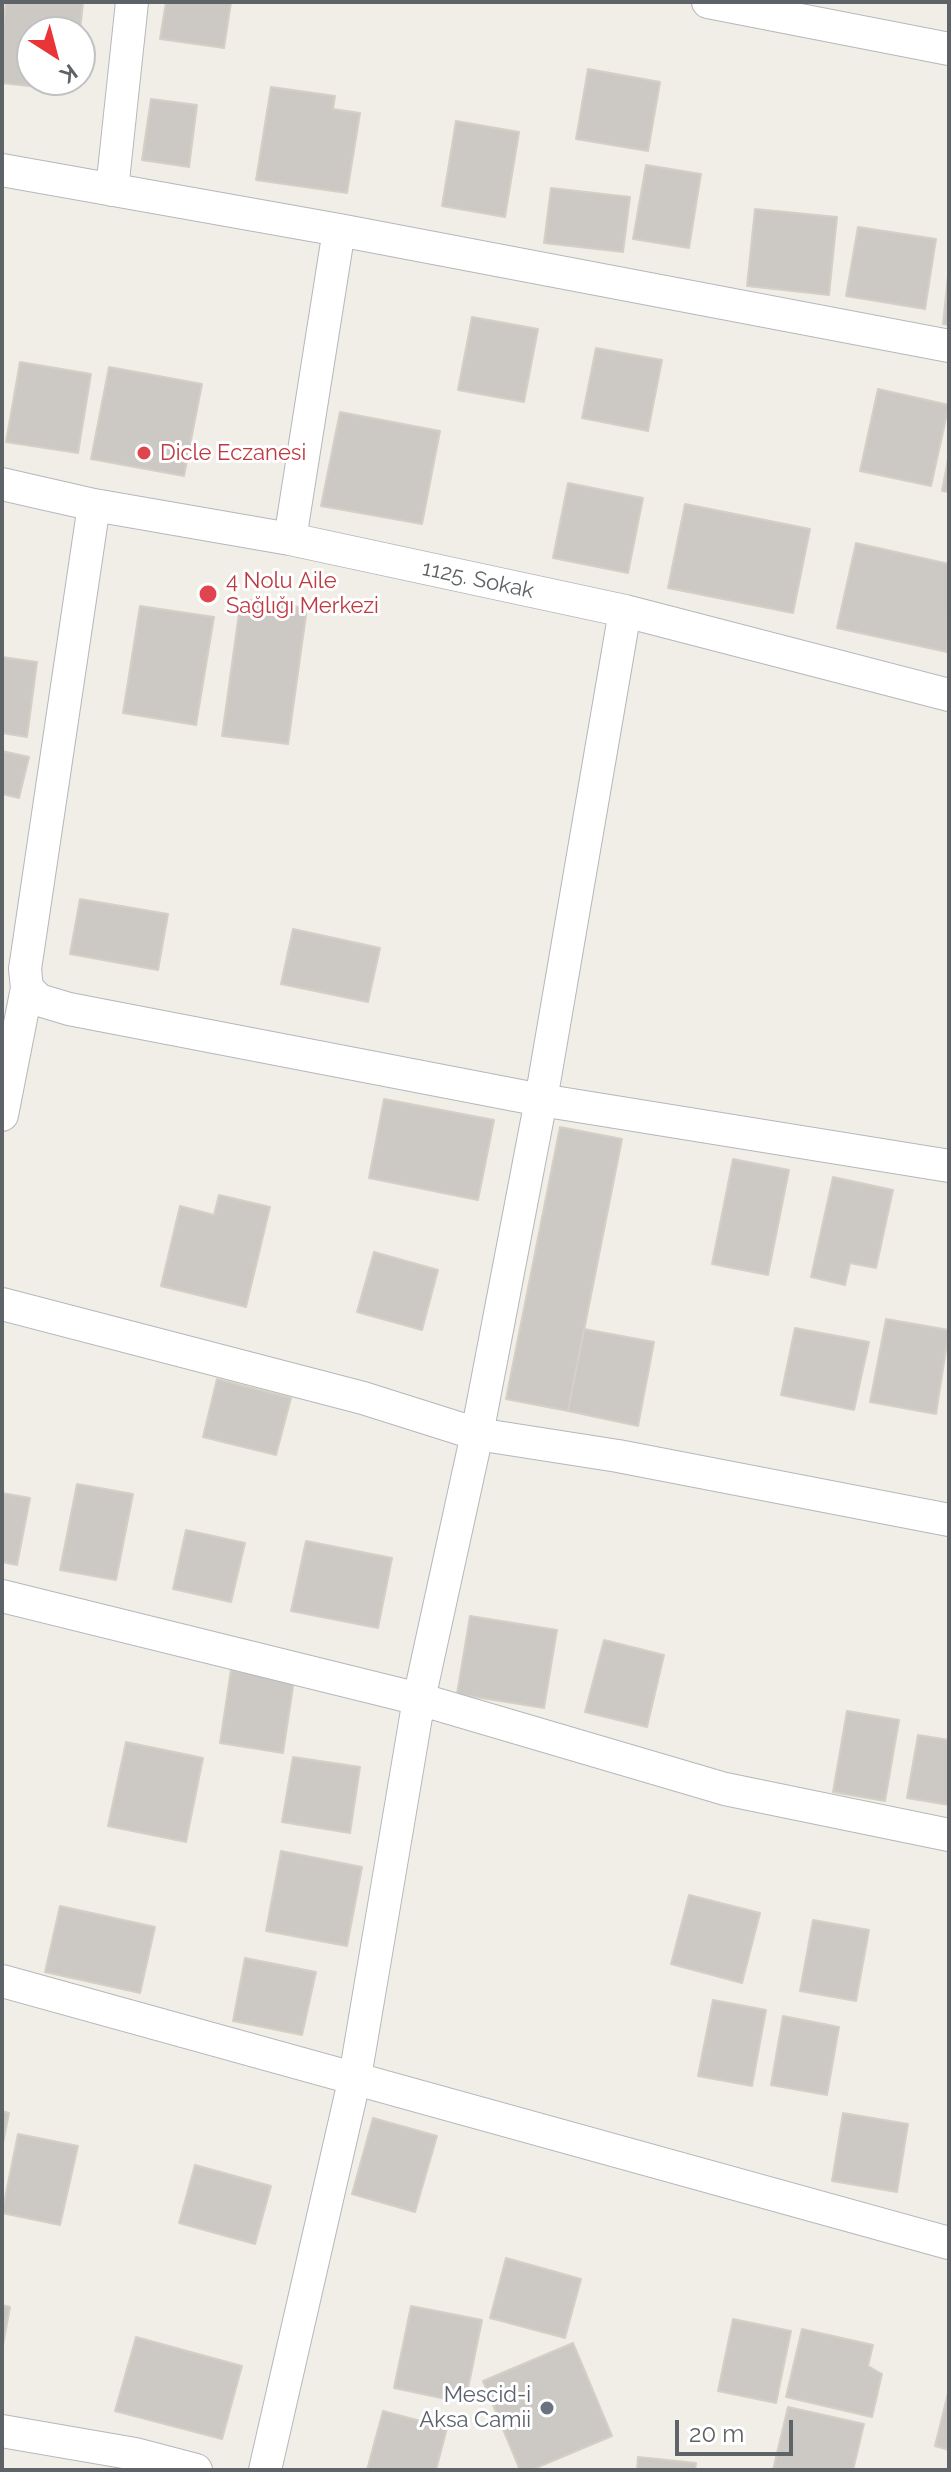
<!DOCTYPE html>
<meta charset="utf-8">
<style>
body{margin:0}
#map{position:relative;width:951px;height:2472px;overflow:hidden;background:#f0eee7;font-family:Raleway,sans-serif}
canvas{display:block}
.frame{position:absolute;inset:0;border:4px solid #5e6367;pointer-events:none}
.north{position:absolute;left:16px;top:16px;width:80px;height:80px;box-sizing:border-box;background:#fff;border:2px solid #bfc1c2;border-radius:50%;rotate:144deg;font-size:22px;font-weight:700;line-height:32px;text-align:center;color:#5e6367}
.north::after{content:'';display:block;margin:auto;width:28px;height:36px;background:#e93537;clip-path:polygon(50% 0,100% 100%,50% 72%,0 100%)}
.scale{position:absolute;left:675px;top:2420px;width:118px;height:36px;box-sizing:border-box;border:4px solid #5e6367;border-top:0;padding-left:10px;font-size:24px;line-height:28px;white-space:nowrap;color:#5e6367;-webkit-text-stroke:6px #fff;paint-order:stroke}
</style>
<div id="map">
<canvas width="951" height="2472"></canvas>
<div class="frame"></div>
<div class="north">K</div>
<div class="scale">20 m</div>
</div>
<script>
const g = document.querySelector('canvas').getContext('2d');
g.lineJoin = 'round';
function fillPath(path, color) { g.fillStyle = color; g.fill(path, 'evenodd'); }
const toPath = rows => new Path2D(rows.map(r => 'M' + r).join(''));
function trace(path, color, width, dash) { g.strokeStyle = color; g.lineWidth = width; g.lineCap = dash ? 'butt' : 'round'; g.setLineDash(dash || []); g.stroke(path); }
function label(font, color, halo, rows, align = 'center') {
  g.font = font + ' Raleway,sans-serif'; g.lineWidth = 6; g.setLineDash([]); g.textBaseline = 'middle'; g.strokeStyle = halo; g.fillStyle = color; for (const [text, x, y, turn = 0] of rows) {
    g.save(); g.translate(x, y); g.rotate((+turn || 0) * Math.PI / 180); g.textAlign = isNaN(turn) ? turn : align; if (halo) g.strokeText(text, 0, 0); g.fillText(text, 0, 0); g.restore();
  }
}
const building = toPath([
 [6,2,83,2,80,32,32,32,32,80,74,80,73,91,2,83,2,37,6,2],
 [166,2,231,2,224,48,160,39,166,2],
 [588,69,660,82,648,151,576,139,588,69],
 [271,87,335,96,333,109,360,113,347,193,256,180,271,87],
 [151,99,197,105,189,167,142,160,151,99],
 [456,121,519,132,505,217,442,206,456,121],
 [646,165,701,174,689,248,633,239,646,165],
 [551,188,630,197,623,252,544,243,551,188],
 [755,209,837,217,829,295,747,286,755,209],
 [858,227,936,239,925,309,846,296,858,227],
 [949,266,949,325,943,324,949,266],
 [472,317,538,329,524,402,458,390,472,317],
 [596,348,662,360,648,431,582,418,596,348],
 [20,362,91,374,78,453,6,442,20,362],
 [109,367,202,384,184,476,91,459,109,367],
 [878,389,949,405,931,486,860,471,878,389],
 [340,412,440,431,422,524,321,506,340,412],
 [949,454,949,492,942,491,949,454],
 [568,483,643,498,628,573,553,558,568,483],
 [685,504,810,529,793,613,668,588,685,504],
 [856,543,949,564,947,652,837,628,856,543],
 [241,599,307,608,288,744,222,736,241,599],
 [140,606,214,617,196,725,123,713,140,606],
 [2,657,37,662,27,737,2,733,2,657],
 [2,751,29,757,19,798,2,794,2,751],
 [80,899,168,914,158,970,70,954,80,899],
 [293,929,380,948,368,1002,281,984,293,929],
 [384,1099,494,1120,478,1200,369,1178,384,1099],
 [560,1127,622,1139,568,1411,506,1399,560,1127],
 [733,1159,789,1170,768,1275,712,1264,733,1159],
 [833,1177,893,1190,876,1268,850,1263,845,1285,811,1277,833,1177],
 [219,1195,270,1207,246,1307,161,1286,180,1206,214,1215,219,1195],
 [374,1252,438,1270,422,1330,357,1312,374,1252],
 [886,1319,949,1330,936,1414,870,1402,886,1319],
 [795,1328,869,1342,854,1410,781,1395,795,1328],
 [584,1329,654,1342,638,1426,568,1411,584,1329],
 [217,1379,291,1398,276,1455,203,1437,217,1379],
 [77,1484,133,1494,116,1580,60,1570,77,1484],
 [2,1493,30,1498,17,1565,2,1562,2,1493],
 [186,1530,245,1543,231,1602,173,1589,186,1530],
 [306,1541,392,1558,378,1628,291,1611,306,1541],
 [470,1616,557,1630,544,1708,457,1694,470,1616],
 [604,1640,664,1655,647,1727,585,1712,604,1640],
 [231,1670,294,1680,283,1753,220,1743,231,1670],
 [847,1711,899,1720,885,1801,833,1792,847,1711],
 [918,1735,949,1740,949,1805,907,1798,918,1735],
 [126,1742,203,1758,186,1842,108,1826,126,1742],
 [293,1757,360,1767,350,1833,282,1822,293,1757],
 [281,1851,362,1867,347,1946,266,1931,281,1851],
 [689,1895,760,1913,742,1983,671,1964,689,1895],
 [60,1906,155,1927,140,1993,45,1972,60,1906],
 [813,1920,869,1930,856,2001,800,1991,813,1920],
 [245,1958,316,1972,302,2035,233,2021,245,1958],
 [713,2000,766,2010,752,2086,698,2076,713,2000],
 [783,2016,839,2027,827,2095,771,2085,783,2016],
 [2,2111,9,2113,2,2148,2,2111],
 [843,2113,908,2124,897,2192,832,2181,843,2113],
 [373,2118,437,2136,415,2212,352,2194,373,2118],
 [18,2134,78,2146,60,2225,2,2213,18,2134],
 [195,2165,271,2186,255,2244,179,2223,195,2165],
 [506,2258,581,2279,565,2338,490,2318,506,2258],
 [2,2305,10,2307,2,2350,2,2305],
 [411,2306,482,2320,465,2403,394,2388,411,2306],
 [733,2319,791,2331,776,2403,718,2391,733,2319],
 [802,2329,873,2345,868,2366,882,2374,872,2417,786,2397,802,2329],
 [136,2337,242,2366,222,2439,115,2411,136,2337],
 [573,2343,612,2436,531,2470,520,2470,483,2381,573,2343],
 [949,2389,949,2450,935,2446,949,2389],
 [788,2407,864,2424,853,2470,773,2470,788,2407],
 [383,2411,447,2428,436,2470,367,2470,383,2411],
 [638,2457,696,2463,695,2470,637,2470,638,2457]
]);
const minor = toPath([
 [708,2,949,49],
 [2,170,339,230,949,346],
 [112,190,132,2],
 [2,484,94,505,290,539,625,611,949,695],
 [94,505,25,969,27,988,39,1000,69,1009,541,1100,949,1166],
 [290,539,339,230],
 [2,1115,27,988],
 [2,1304,363,1398,477,1434,618,1456,949,1520],
 [2,1596,419,1699,725,1789,949,1835],
 [2,1981,949,2243],
 [2,2431,135,2454,196,2470],
 [265,2470,355,2077,419,1699,477,1434,541,1100,625,611]
]);
const markers = [
 [144,453,8,"#e0444e"],
 [208,594,10,"#e0444e"],
 [547,2408,8,"#6b7280"]
];
const healthNames = [
 ["Dicle Eczanesi",160,453],
 ["4 Nolu Aile",226,581],
 ["Sağlığı Merkezi",226,606]
];
const streetNames = [
 ["1125. Sokak",478,580,12]
];
const worshipNames = [
 ["Mescid-i",531,2395],
 ["Aksa Camii",531,2420]
];
fillPath(building, '#ccc9c4');
trace(building, '#d5cfc5', 2);
trace(minor, '#b4b8bb', 34);
trace(minor, '#fff', 32);
for (const [x, y, r, color] of markers) { const dot = new Path2D(); dot.arc(x, y, r, 0, 2 * Math.PI); g.fillStyle = color; g.fill(dot); trace(dot, '#fff', 3); }
label('22px', '#be3a42', '#fff', healthNames, 'left');
label('22px', '#5e6367', '#fff', streetNames);
label('22px', '#5b616d', '#fff', worshipNames, 'right');
</script>
